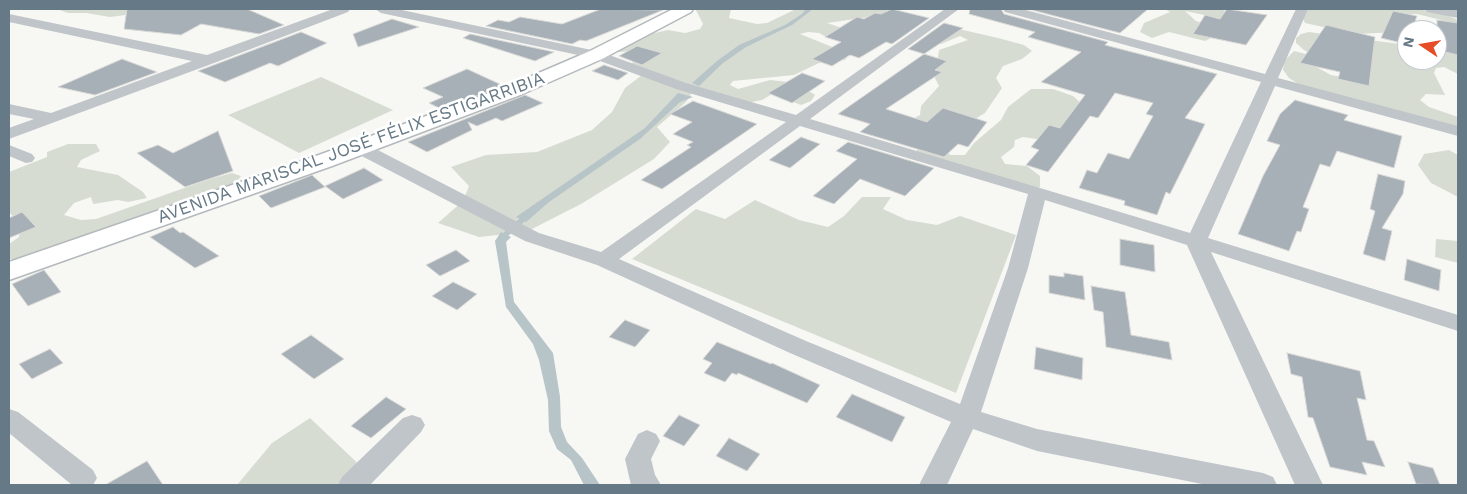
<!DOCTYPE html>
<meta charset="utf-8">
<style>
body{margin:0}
#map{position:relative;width:1467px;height:494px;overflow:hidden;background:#f7f7f4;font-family:"Work Sans",sans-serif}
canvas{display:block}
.frame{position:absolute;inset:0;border:10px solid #667986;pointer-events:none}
.north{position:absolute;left:1397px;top:20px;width:50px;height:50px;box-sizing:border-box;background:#fff;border:1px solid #c2c9cf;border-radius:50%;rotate:282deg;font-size:14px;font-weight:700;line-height:20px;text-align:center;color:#667986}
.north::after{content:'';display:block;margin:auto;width:18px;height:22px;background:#e64c26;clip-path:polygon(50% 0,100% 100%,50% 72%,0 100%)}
</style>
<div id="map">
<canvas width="1467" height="494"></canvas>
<div class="frame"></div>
<div class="north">N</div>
</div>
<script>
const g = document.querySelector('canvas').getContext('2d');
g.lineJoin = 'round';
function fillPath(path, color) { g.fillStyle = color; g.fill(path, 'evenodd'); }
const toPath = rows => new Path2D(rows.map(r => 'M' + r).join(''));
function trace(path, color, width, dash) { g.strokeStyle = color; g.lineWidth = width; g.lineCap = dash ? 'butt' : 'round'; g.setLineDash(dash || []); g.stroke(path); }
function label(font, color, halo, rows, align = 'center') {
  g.font = font + ' "Work Sans",sans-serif'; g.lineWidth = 5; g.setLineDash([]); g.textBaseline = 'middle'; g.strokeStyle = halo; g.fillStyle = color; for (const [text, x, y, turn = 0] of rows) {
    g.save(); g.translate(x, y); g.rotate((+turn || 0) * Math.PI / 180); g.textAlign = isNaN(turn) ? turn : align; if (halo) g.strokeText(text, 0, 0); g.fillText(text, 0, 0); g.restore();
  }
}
const green = toPath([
 [57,9,191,9,183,13,140,13,110,17,86,13,68,13],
 [698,9,731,9,729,18,757,24,767,23,796,9,889,9,883,15,827,23,851,31,828,38,819,33,808,32,800,34,850,54,845,60,819,63,794,75,733,81,730,85,738,89,770,80,788,82,803,87,815,95,811,101,801,105,772,94,762,100,742,104,630,65,636,59,632,51,620,52,613,50,646,35,668,30,685,33,700,29,703,24,696,10],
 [1165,9,1221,9,1239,17,1218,20,1204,15,1185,11,1196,21,1214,27,1207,33,1211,38,1205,41,1169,32,1152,38,1140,32,1144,23,1170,12],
 [1305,9,1417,9,1442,13,1458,20,1458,24,1417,14,1400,14,1400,32,1355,34,1305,23,1300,12],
 [950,27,998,38,1024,45,1032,51,1022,59,1003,66,996,78,1002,88,985,113,970,122,954,129,908,122,920,115,921,106,939,86,935,78,939,50,968,40,960,36,941,44,930,39],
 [1309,32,1407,45,1407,60,1437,60,1437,48,1458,52,1458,74,1444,67,1436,68,1434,73,1445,95,1426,94,1420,100,1429,107,1458,117,1458,128,1303,87,1289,78,1283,70,1284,61,1294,51,1310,55,1318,68,1331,75,1362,81,1304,50,1296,43,1296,38,1301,34],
 [642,75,693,91,686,102,657,127,670,142,654,159,581,204,526,232,479,237,438,223,463,201,469,186,451,167,486,155,537,152,592,130,612,112,625,88],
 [321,77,393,110,299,153,228,115],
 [1031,89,1053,89,1073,96,1082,104,1051,141,1023,137,1015,140,1014,147,1001,157,1005,164,1027,166,1040,176,1040,187,1028,192,916,156,918,147,945,148,950,155,965,155,974,143,1001,120,1008,107],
 [68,144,96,144,100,151,81,160,77,167,118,175,143,192,147,198,128,202,118,200,93,204,91,197,74,203,64,215,81,220,96,219,210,179,232,173,241,176,235,184,24,260,9,259,9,244,19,237,21,225,9,212,9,172,47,157,47,152],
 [1449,150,1458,155,1458,197,1431,183,1418,165,1424,154],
 [862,197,891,197,883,209,907,220,937,225,960,216,1016,235,956,393,632,259,696,209,725,219,755,200,799,220,828,227,844,216],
 [1436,239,1458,241,1458,263,1435,257],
 [310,418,368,473,354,485,237,485,272,443]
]);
const water = toPath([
 [806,9,813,9,792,25,746,47,723,63,699,86,692,83,717,61,739,45,785,25,802,14],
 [678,93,693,97,680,102,640,139,549,202,526,222,516,217,645,128],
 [501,232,511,237,506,242,514,302,553,353,560,397,561,427,567,442,582,458,600,485,584,485,571,460,557,449,549,431,548,400,539,360,533,344,506,307,495,241]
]);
const stream = toPath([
 [503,242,504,236,528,215]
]);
const building = toPath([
 [127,9,247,9,284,25,259,34,201,24,181,35,124,29,127,9],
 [601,9,663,10,586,41,580,40,572,44,486,26,498,20,509,22,520,17,562,24,601,9],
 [892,9,929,18,892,44,886,42,859,58,850,55,832,66,812,59,841,42,825,37,857,17,864,19,875,13,881,14,892,9],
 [970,9,1001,9,1004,14,1108,42,1105,45,1217,74,1185,118,1205,124,1170,194,1166,192,1157,215,1124,205,1125,201,1079,188,1087,170,1097,173,1108,153,1129,159,1153,116,1146,114,1153,103,1115,93,1098,118,1090,116,1048,172,1026,165,1039,150,1031,147,1049,125,1060,128,1085,95,1041,82,1081,52,1028,37,1035,32,969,14,970,9],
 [1028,9,1148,9,1120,33,1028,9],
 [1227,9,1267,15,1246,45,1193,34,1205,15,1220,19,1227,9],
 [1393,11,1417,16,1412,30,1407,30,1406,44,1381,38,1393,11],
 [392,19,419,27,358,47,353,34,392,19],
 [1437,20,1458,23,1458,55,1437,50,1437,20],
 [944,23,963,28,924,54,947,61,935,70,942,72,886,109,927,122,943,108,987,122,968,147,958,144,944,157,860,132,870,124,838,114,924,54,908,49,944,23],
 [1326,25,1375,37,1369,86,1338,79,1340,72,1300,63,1326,25],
 [301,32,327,43,278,66,270,63,225,82,198,71,301,32],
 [470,34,554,52,535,61,463,38,470,34],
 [637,46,662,53,642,65,619,56,637,46],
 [122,59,157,72,95,95,58,87,122,59],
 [604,65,628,73,618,80,592,71,604,65],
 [467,69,504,86,441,109,429,103,443,97,423,88,467,69],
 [802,73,825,81,792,103,768,93,802,73],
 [525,95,543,103,502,121,496,118,477,126,468,122,472,130,427,152,408,142,525,95],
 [1295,100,1348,115,1344,120,1402,136,1394,168,1337,151,1330,167,1320,164,1303,207,1309,209,1301,232,1297,231,1289,251,1238,234,1263,176,1280,145,1267,141,1280,114,1295,100],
 [693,101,757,124,662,189,641,180,691,147,687,145,693,142,673,134,692,122,670,114,693,101],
 [218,131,233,171,185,187,137,153,158,145,173,153,218,131],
 [801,137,820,144,790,168,769,160,801,137],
 [848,142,934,168,905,196,860,179,834,204,813,196,857,159,836,151,848,142],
 [364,168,383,180,343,199,325,186,364,168],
 [1378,174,1405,181,1403,194,1382,228,1392,231,1385,261,1363,254,1375,211,1370,209,1378,174],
 [312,175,325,187,271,208,259,196,312,175],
 [22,212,36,227,9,238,9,218,22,212],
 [173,227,180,233,183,232,219,256,195,268,150,237,173,227],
 [1120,239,1154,245,1155,272,1120,265,1120,239],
 [456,250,470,261,440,276,426,265,456,250],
 [1407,259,1441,270,1439,291,1404,280,1407,259],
 [44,270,61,292,28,306,12,284,44,270],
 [1064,273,1083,276,1085,300,1049,293,1049,275,1064,277,1064,273],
 [453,282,477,294,457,310,432,296,453,282],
 [1091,286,1125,292,1131,335,1169,342,1172,360,1106,347,1103,312,1094,310,1091,286],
 [625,320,650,330,635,347,609,337,625,320],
 [311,335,344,359,314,379,281,354,311,335],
 [717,342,771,364,772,363,820,385,807,403,738,373,737,375,732,373,725,382,704,373,712,363,703,359,717,342],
 [1036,347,1083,358,1082,380,1034,369,1036,347],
 [50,349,63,363,32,379,19,364,50,349],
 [1287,353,1360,371,1366,400,1357,398,1367,440,1374,441,1385,467,1362,462,1367,475,1330,467,1313,418,1308,417,1302,377,1291,374,1287,353],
 [852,394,905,417,892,442,836,417,852,394],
 [386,397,406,409,371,438,351,426,386,397],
 [679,415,700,425,684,446,663,436,679,415],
 [729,438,760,454,747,471,716,456,729,438],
 [147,461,163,485,105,485,147,461],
 [1408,462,1433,468,1440,485,1416,484,1408,462]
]);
const minor = toPath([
 [333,9,350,9,348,12,214,63,9,139,9,128,34,119,9,114,9,104,51,113,192,61,9,22,9,14,207,55,333,9],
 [375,9,397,9,601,52,686,83,796,115,945,9,959,9,810,119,1190,233,1261,82,1005,12,1003,9,1022,9,1265,74,1296,9,1308,9,1278,78,1458,126,1458,136,1275,86,1208,238,1458,315,1458,331,1211,252,1323,485,1295,485,1187,245,1045,200,1028,268,981,412,1037,429,1263,473,1273,477,1277,485,1207,485,1037,451,973,429,947,485,919,485,951,422,790,353,597,265,525,241,354,152,352,148,354,144,360,143,366,144,539,233,601,252,786,122,676,89,592,58,381,13,375,9],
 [800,126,1028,194,1008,268,960,404,806,341,619,259,800,126],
 [1425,9,1458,10,1458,18,1427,12,1425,9],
 [9,145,32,154,35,158,32,162,26,163,9,156,9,145],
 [9,409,18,412,93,470,97,478,93,485,72,485,9,433,9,409],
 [412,415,421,418,425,425,421,432,370,485,338,485,342,477,403,418,412,415],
 [647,430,656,434,660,441,651,459,655,475,661,485,631,485,625,459,638,434,647,430]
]);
const major = toPath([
 [673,9,693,9,691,12,602,59,520,95,332,166,9,280,9,262,316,156,506,87,590,51,673,9]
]);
const streetNames = [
 ["AVENIDA MARISCAL JOSÉ FÉLIX ESTIGARRIBIA",351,148,-20]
];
fillPath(green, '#d7dcd3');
fillPath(water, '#b7c4c8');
trace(stream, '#b7c4c8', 5.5);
fillPath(building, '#a7b0b6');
trace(building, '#d9d9d7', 1);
trace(major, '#b4b9bd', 3);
fillPath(minor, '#c0c5c9');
fillPath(major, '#fff');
label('18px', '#667986', '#fff', streetNames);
</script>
